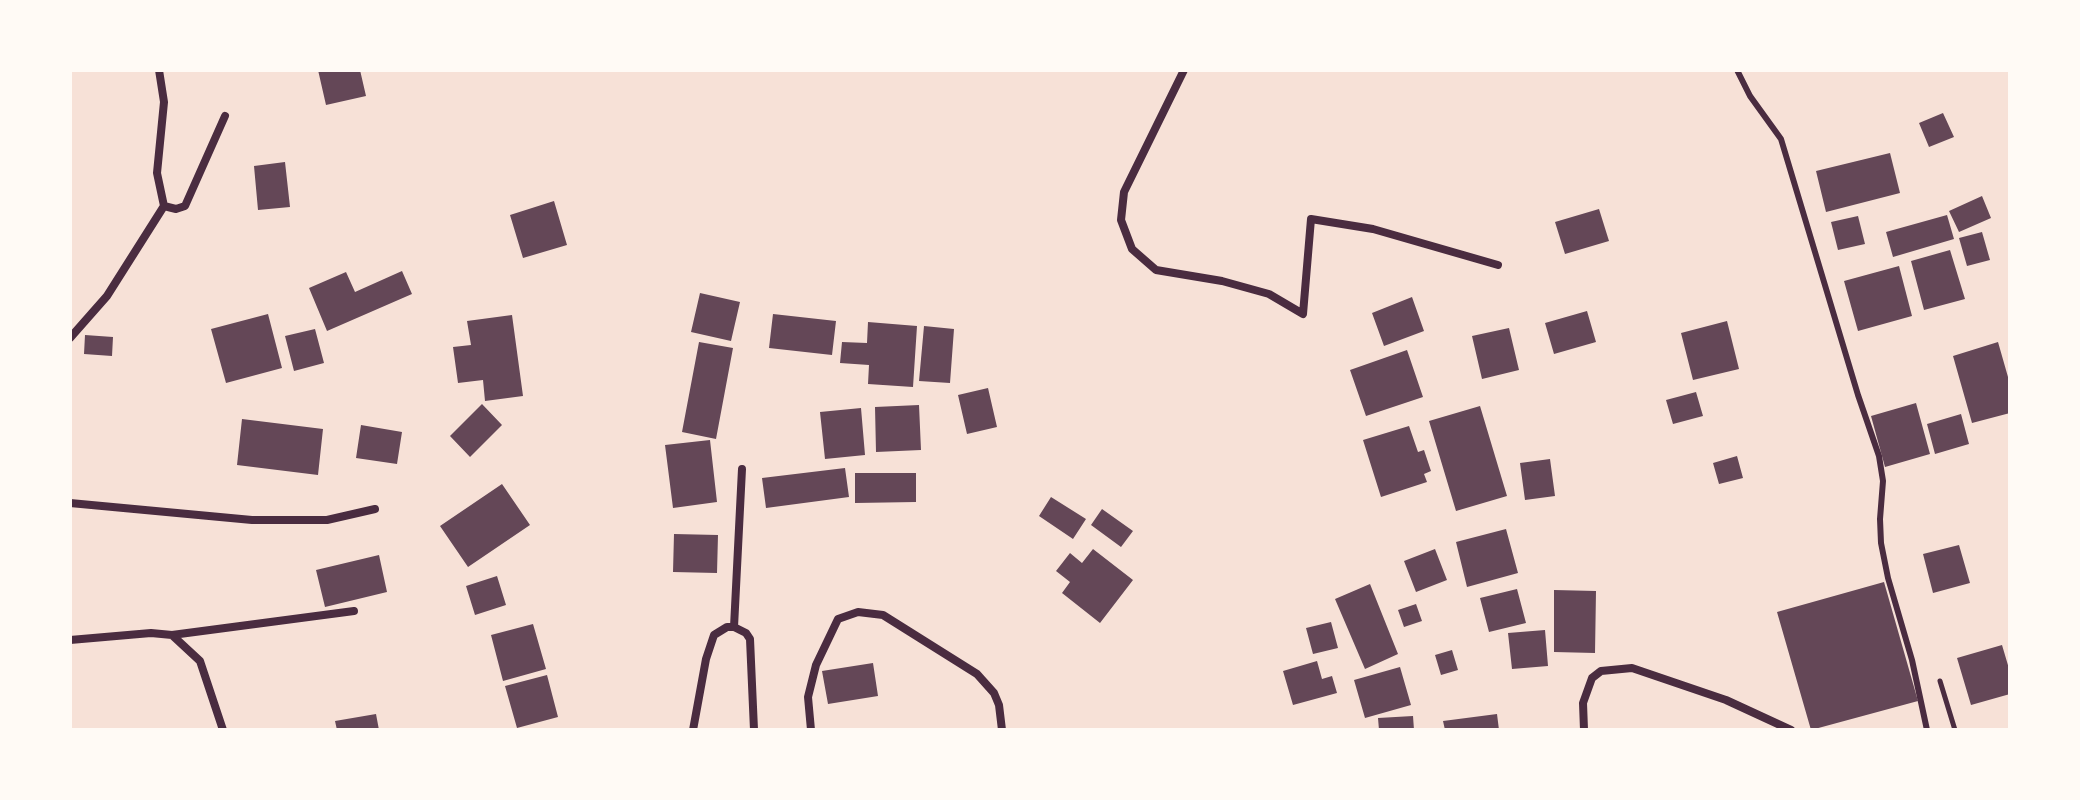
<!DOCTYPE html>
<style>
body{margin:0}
#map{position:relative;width:2080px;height:800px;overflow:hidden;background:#f7e1d7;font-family:Commissioner,sans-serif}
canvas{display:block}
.frame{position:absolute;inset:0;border:72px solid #fffaf5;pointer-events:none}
</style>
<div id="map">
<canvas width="2080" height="800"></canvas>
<div class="frame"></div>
</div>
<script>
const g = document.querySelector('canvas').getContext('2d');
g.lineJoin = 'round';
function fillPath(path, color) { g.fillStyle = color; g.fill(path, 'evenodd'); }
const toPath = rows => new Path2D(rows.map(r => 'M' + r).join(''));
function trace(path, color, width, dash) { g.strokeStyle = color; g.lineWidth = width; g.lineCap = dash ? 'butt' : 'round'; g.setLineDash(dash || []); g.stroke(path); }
const building = toPath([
 [318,70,360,70,366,96,326,105],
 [1943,113,1954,137,1929,147,1919,123],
 [1890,153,1900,193,1826,212,1816,171],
 [285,162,290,207,258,210,254,166],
 [1982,196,1991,218,1959,232,1949,211],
 [554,201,567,245,523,258,510,215],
 [1599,209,1609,241,1565,254,1555,222],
 [1947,215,1954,239,1893,257,1886,232],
 [1858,216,1865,244,1838,250,1831,222],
 [1982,232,1990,260,1967,266,1959,238],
 [1950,250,1965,299,1924,310,1911,261],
 [1899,266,1912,316,1858,331,1844,281],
 [402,271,412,294,327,331,309,288,346,272,355,292],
 [700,293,740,302,731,341,691,332],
 [1412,297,1424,331,1384,346,1372,313],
 [1587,311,1596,342,1554,354,1545,323],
 [268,314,282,368,226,383,211,329],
 [773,314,836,321,832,355,769,348],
 [512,315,523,396,485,401,483,380,458,383,453,347,471,345,467,321],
 [1727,321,1739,369,1693,380,1681,333],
 [868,322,917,326,913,387,868,384,869,365,840,363,842,342,867,343],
 [924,326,954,329,950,383,919,381],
 [1509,328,1519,370,1482,379,1472,336],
 [315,329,324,363,294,371,285,336],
 [85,335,113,337,112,356,84,354],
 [699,342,733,348,716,439,682,432],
 [1998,342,2010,384,2010,413,1972,423,1953,356],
 [1407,350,1423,397,1366,416,1350,370],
 [988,388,997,427,967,434,958,395],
 [1696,392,1703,416,1673,424,1666,400],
 [1916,403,1930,454,1885,467,1871,416],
 [482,404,502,425,470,457,450,436],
 [919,405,921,450,876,452,875,407],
 [1480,406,1507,496,1456,511,1429,421],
 [861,408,865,455,825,459,820,412],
 [1961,414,1969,444,1935,454,1927,424],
 [242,419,323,429,318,475,237,465],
 [361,425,402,432,397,464,356,458],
 [1409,426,1418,452,1424,450,1431,471,1424,474,1427,482,1381,497,1363,440],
 [710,440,717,502,673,508,665,445],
 [1737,456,1743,478,1719,484,1713,463],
 [1550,459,1555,496,1525,500,1520,463],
 [845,468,849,497,766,508,762,478],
 [855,473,916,473,916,502,855,503],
 [502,484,530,525,468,567,440,526],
 [1051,497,1086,519,1073,539,1039,516],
 [1102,509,1133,531,1121,547,1091,525],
 [1506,529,1518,573,1467,587,1456,542],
 [674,534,718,535,717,573,673,572],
 [1959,545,1970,583,1933,593,1923,554],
 [1093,549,1133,580,1100,623,1062,593,1070,582,1056,571,1070,553,1082,563],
 [1435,549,1447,580,1416,592,1404,561],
 [379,555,387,592,325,607,316,570],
 [497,576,506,605,475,615,466,586],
 [1884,582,1918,701,1811,730,1777,612],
 [1370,584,1398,654,1365,669,1335,599],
 [1517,589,1526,623,1489,632,1480,598],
 [1554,590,1596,591,1595,653,1554,652],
 [1416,604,1422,621,1404,627,1398,610],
 [1331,622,1338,648,1313,654,1306,628],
 [533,624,546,669,503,681,491,635],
 [1545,630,1548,666,1512,669,1508,633],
 [2002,645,2010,672,2010,694,1971,705,1957,658],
 [1452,650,1458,670,1441,675,1435,655],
 [1317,661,1322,679,1332,676,1337,693,1293,705,1283,671],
 [873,663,878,696,828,704,822,671],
 [1400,667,1411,705,1365,718,1354,680],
 [547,675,558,717,517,728,505,686],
 [376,714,379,730,337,730,335,721],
 [1497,714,1499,730,1445,730,1443,721],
 [1413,716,1414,730,1379,730,1378,718]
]);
const path = toPath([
 [1940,681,1955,730]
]);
const service = toPath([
 [1737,70,1750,96,1781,139,1858,395,1879,456,1883,481,1880,519,1881,543,1888,578,1912,660,1927,730]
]);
const minor = toPath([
 [159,70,164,102,157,173,164,206,176,209,185,206,225,116],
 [1184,70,1124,192,1121,220,1132,249,1156,270,1222,281,1269,294,1303,314,1311,219,1373,229,1498,265],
 [70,338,107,296,164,206],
 [70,503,252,520,327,520,375,509],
 [734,627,746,633,750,639,754,730],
 [172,635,354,611],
 [70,640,151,633,172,635,200,661,223,730],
 [693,730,706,659,714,635,727,627,734,627,742,469],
 [811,730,808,697,816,665,838,619,858,612,883,615,977,674,994,693,999,705,1002,730],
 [1584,730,1583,703,1592,678,1601,671,1632,668,1726,700,1791,730]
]);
fillPath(building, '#644757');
trace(path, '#4a2c40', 5);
trace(service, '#4a2c40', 6);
trace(minor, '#4a2c40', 8);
</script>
